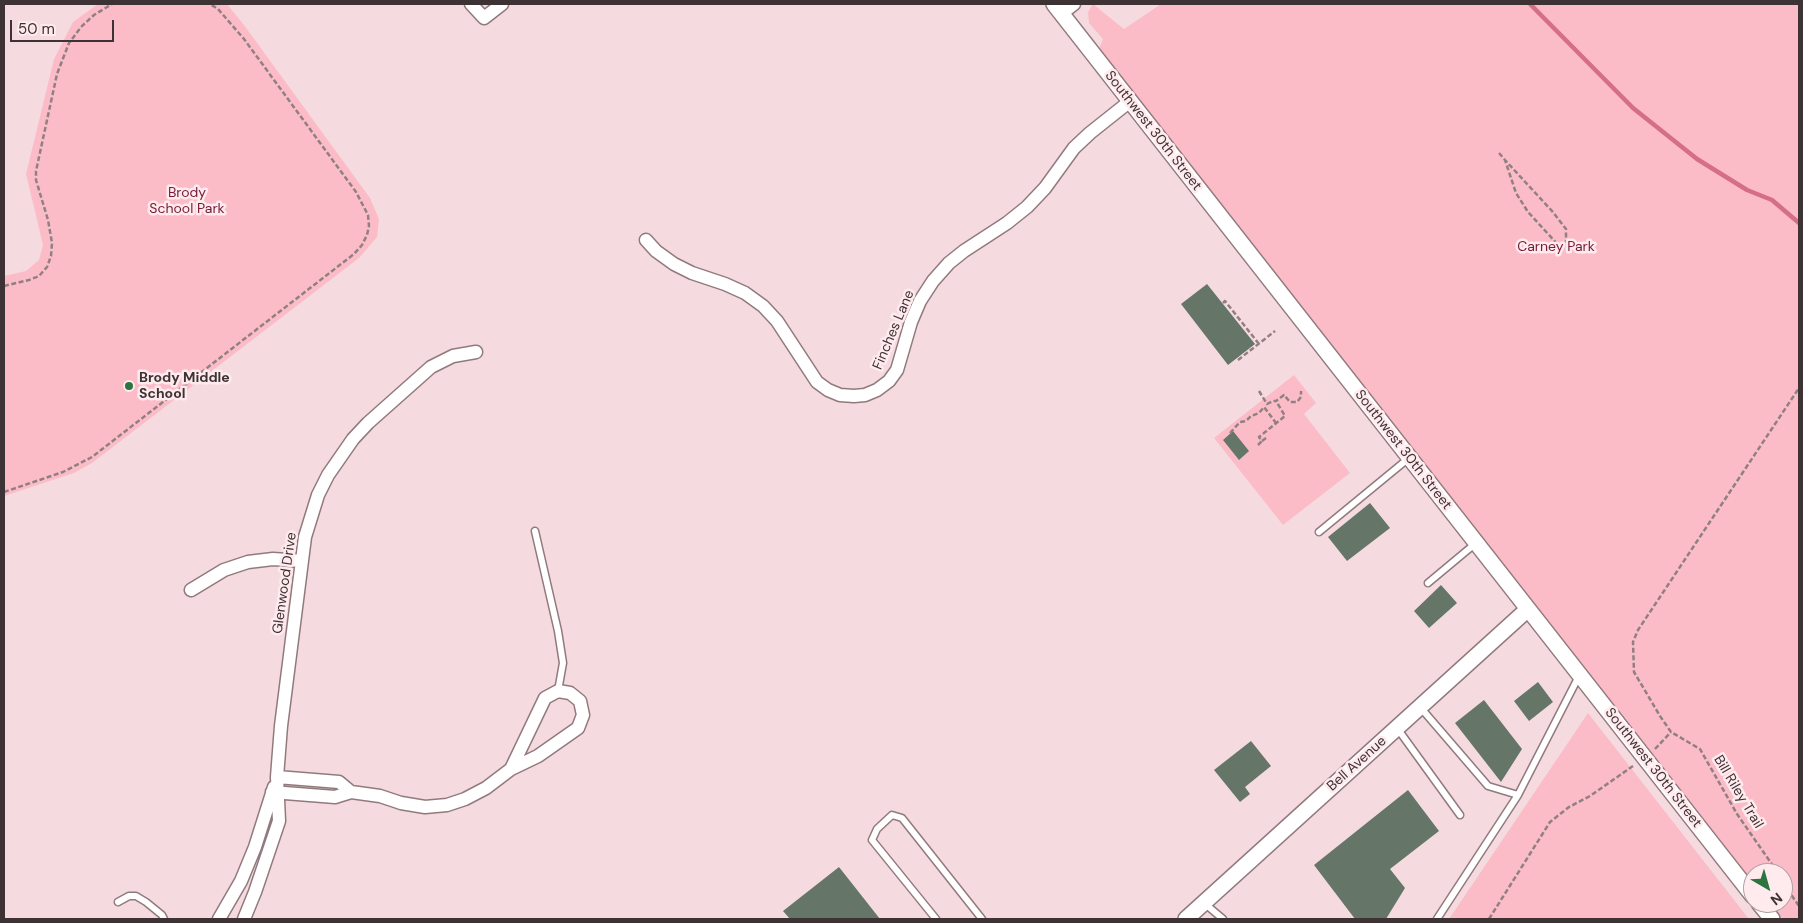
<!DOCTYPE html>
<style>
body{margin:0}
#map{position:relative;width:1803px;height:923px;overflow:hidden;background:#f5dbdf;font-family:"DM Sans",sans-serif}
canvas{display:block}
.frame{position:absolute;inset:0;border:5px solid #3d3335;pointer-events:none}
.north{position:absolute;left:1743px;top:863px;width:50px;height:50px;box-sizing:border-box;background:#ffeaed;border:1px solid #b1a1a3;border-radius:50%;rotate:142deg;font-size:14px;font-weight:700;line-height:20px;text-align:center;color:#3d3335}
.north::after{content:'';display:block;margin:auto;width:18px;height:22px;background:#2c7440;clip-path:polygon(50% 0,100% 100%,50% 72%,0 100%)}
.scale{position:absolute;left:10px;top:20px;width:104px;height:22px;box-sizing:border-box;border:2px solid #3d3335;border-top:0;padding-left:6px;font-size:15px;line-height:18px;white-space:nowrap;color:#3d3335;-webkit-text-stroke:4px #ffeaed;paint-order:stroke}
</style>
<div id="map">
<canvas width="1803" height="923"></canvas>
<div class="frame"></div>
<div class="north">N</div>
<div class="scale">50 m</div>
</div>
<script>
const ctx = document.querySelector('canvas').getContext('2d');
ctx.lineJoin = 'round';
function paint(path, color) { ctx.fillStyle = color; ctx.fill(path, 'evenodd'); }
const shape = rows => new Path2D(rows.map(r => 'M' + r).join(''));
function stroke(path, color, width, dash) { ctx.strokeStyle = color; ctx.lineWidth = width; ctx.lineCap = dash ? 'butt' : 'round'; ctx.setLineDash(dash || []); ctx.stroke(path); }
function drawText(font, color, halo, rows, align = 'center') {
  ctx.font = font + ' "DM Sans",sans-serif'; ctx.lineWidth = 5; ctx.setLineDash([]); ctx.textBaseline = 'middle'; ctx.strokeStyle = halo; ctx.fillStyle = color; for (const [text, x, y, turn = 0] of rows) {
    ctx.save(); ctx.translate(x, y); ctx.rotate((+turn || 0) * Math.PI / 180); ctx.textAlign = isNaN(turn) ? turn : align; if (halo) ctx.strokeText(text, 0, 0); ctx.fillText(text, 0, 0); ctx.restore();
  }
}
paint(shape([
 [98,4,227,4,244,25,370,198,379,219,377,237,359,258,92,463,74,473,4,496,4,276,26,271,39,260,43,245,26,174,54,59,73,22],
 [1093,4,1124,29,1161,4,1799,4,1799,919,1783,919,1770,903,1783,903,1783,873,1753,873,1753,882,1235,237,1107,70,1112,65,1099,49,1103,39,1089,23,1088,12],
 [1294,375,1316,403,1304,414,1350,473,1283,525,1214,438],
 [1588,713,1749,919,1449,919]
]), '#fcbcc7');
stroke(shape([
 [1530,4,1633,108,1697,159,1747,190,1772,200,1799,223]
]), '#d46f86', 4.5);
paint(shape([
 [1207,284,1255,344,1228,365,1181,304],
 [1233,431,1249,451,1239,460,1223,440],
 [1370,503,1390,528,1347,561,1328,537],
 [1441,585,1457,603,1429,628,1414,611],
 [1538,682,1553,702,1529,721,1514,701],
 [1484,700,1522,749,1501,782,1455,723],
 [1251,741,1271,766,1245,787,1250,794,1240,802,1214,770],
 [1408,790,1439,831,1390,869,1405,888,1386,919,1355,919,1314,865],
 [839,867,880,919,790,919,783,911]
]), '#657668');
const service = shape([
 [535,531,558,631,563,663,558,691],
 [1319,532,1409,458],
 [1428,583,1476,543],
 [1420,707,1488,786,1518,795,1579,676],
 [1397,728,1460,815],
 [118,902,129,896,136,896,146,902,162,915,164,919],
 [1204,903,1223,919],
 [936,919,872,840,877,829,892,815,902,818,982,919],
 [1437,919,1518,795]
]);
const minor = shape([
 [471,4,484,18,502,4],
 [1061,14,1074,4],
 [646,240,656,251,674,264,692,273,725,284,745,293,763,306,777,321,817,382,828,390,840,395,854,396,865,395,877,390,889,381,897,370,911,322,920,301,933,281,949,263,964,251,1007,223,1027,207,1045,188,1074,148,1090,133,1129,102],
 [191,590,224,570,248,562,273,559,302,561],
 [277,777,339,782,351,792,380,796,401,803,425,807,447,805,465,799,486,788,511,769,538,756,578,728,583,715,580,701,570,693,558,691,545,698,511,769],
 [272,792,335,797,351,792],
 [219,919,241,881,255,847,274,787],
 [244,919,255,892,279,821,277,777,281,726,305,537,318,495,328,475,353,439,368,423,431,367,453,356,476,352]
]);
const tertiary = shape([
 [1054,4,1753,896],
 [1759,903,1772,919],
 [1186,919,1528,609]
]);
stroke(service, '#917a7e', 9);
stroke(minor, '#917a7e', 15);
stroke(tertiary, '#917a7e', 18);
stroke(shape([
 [1499,153,1505,160,1516,193,1528,212,1561,248,1566,242,1566,229,1552,211,1505,160],
 [4,286,29,280,39,276,47,267,51,256,52,243,48,220,36,180,36,171,57,74,69,43,81,27,94,15,112,4],
 [1223,303,1225,301,1259,344],
 [1238,360,1275,331],
 [1259,391,1267,404,1273,401,1276,401,1284,395,1290,402,1297,402,1301,397,1301,391],
 [1230,433,1240,422,1246,421,1251,416,1259,413,1264,407,1276,423],
 [1266,438,1262,441,1259,437,1285,416,1276,401],
 [1258,445,1262,441],
 [4,492,63,472,92,457,354,254,362,245,367,235,369,226,368,215,356,192,244,39,218,9,210,4],
 [1655,749,1671,732],
 [1778,873,1737,814,1700,749,1671,732,1660,716,1634,672,1633,642,1638,630,1799,388],
 [1783,883,1799,906],
 [1489,919,1550,822,1569,807,1590,796,1633,766]
]), '#918083', 2.5, [5, 2.5]);
stroke(service, '#fff', 6);
stroke(minor, '#fff', 12);
stroke(tertiary, '#fff', 15);
for (const [x, y, r, color] of [
 [129,386,5,"#2c7440"]
]) { const dot = new Path2D(); dot.arc(x, y, r, 0, 2 * Math.PI); ctx.fillStyle = color; ctx.fill(dot); stroke(dot, '#ffeaed', 2); }
drawText('14px', '#3d3335', '#ffeaed', [
 ["Southwest 30th Street",1153,131,52],
 ["Finches Lane",894,330,-67],
 ["Southwest 30th Street",1403,450,52],
 ["Glenwood Drive",285,583,-82],
 ["Bell Avenue",1357,764,-42],
 ["Southwest 30th Street",1653,768,52],
 ["Bill Riley Trail",1738,792,59]
]);
drawText('14px', '#751a37', '#ffeaed', [
 ["Brody",187,193],
 ["School Park",187,209],
 ["Carney Park",1556,247]
]);
drawText('bold 14px', '#3d3335', '#ffeaed', [
 ["Brody Middle",139,378],
 ["School",139,394]
], 'left');
</script>
